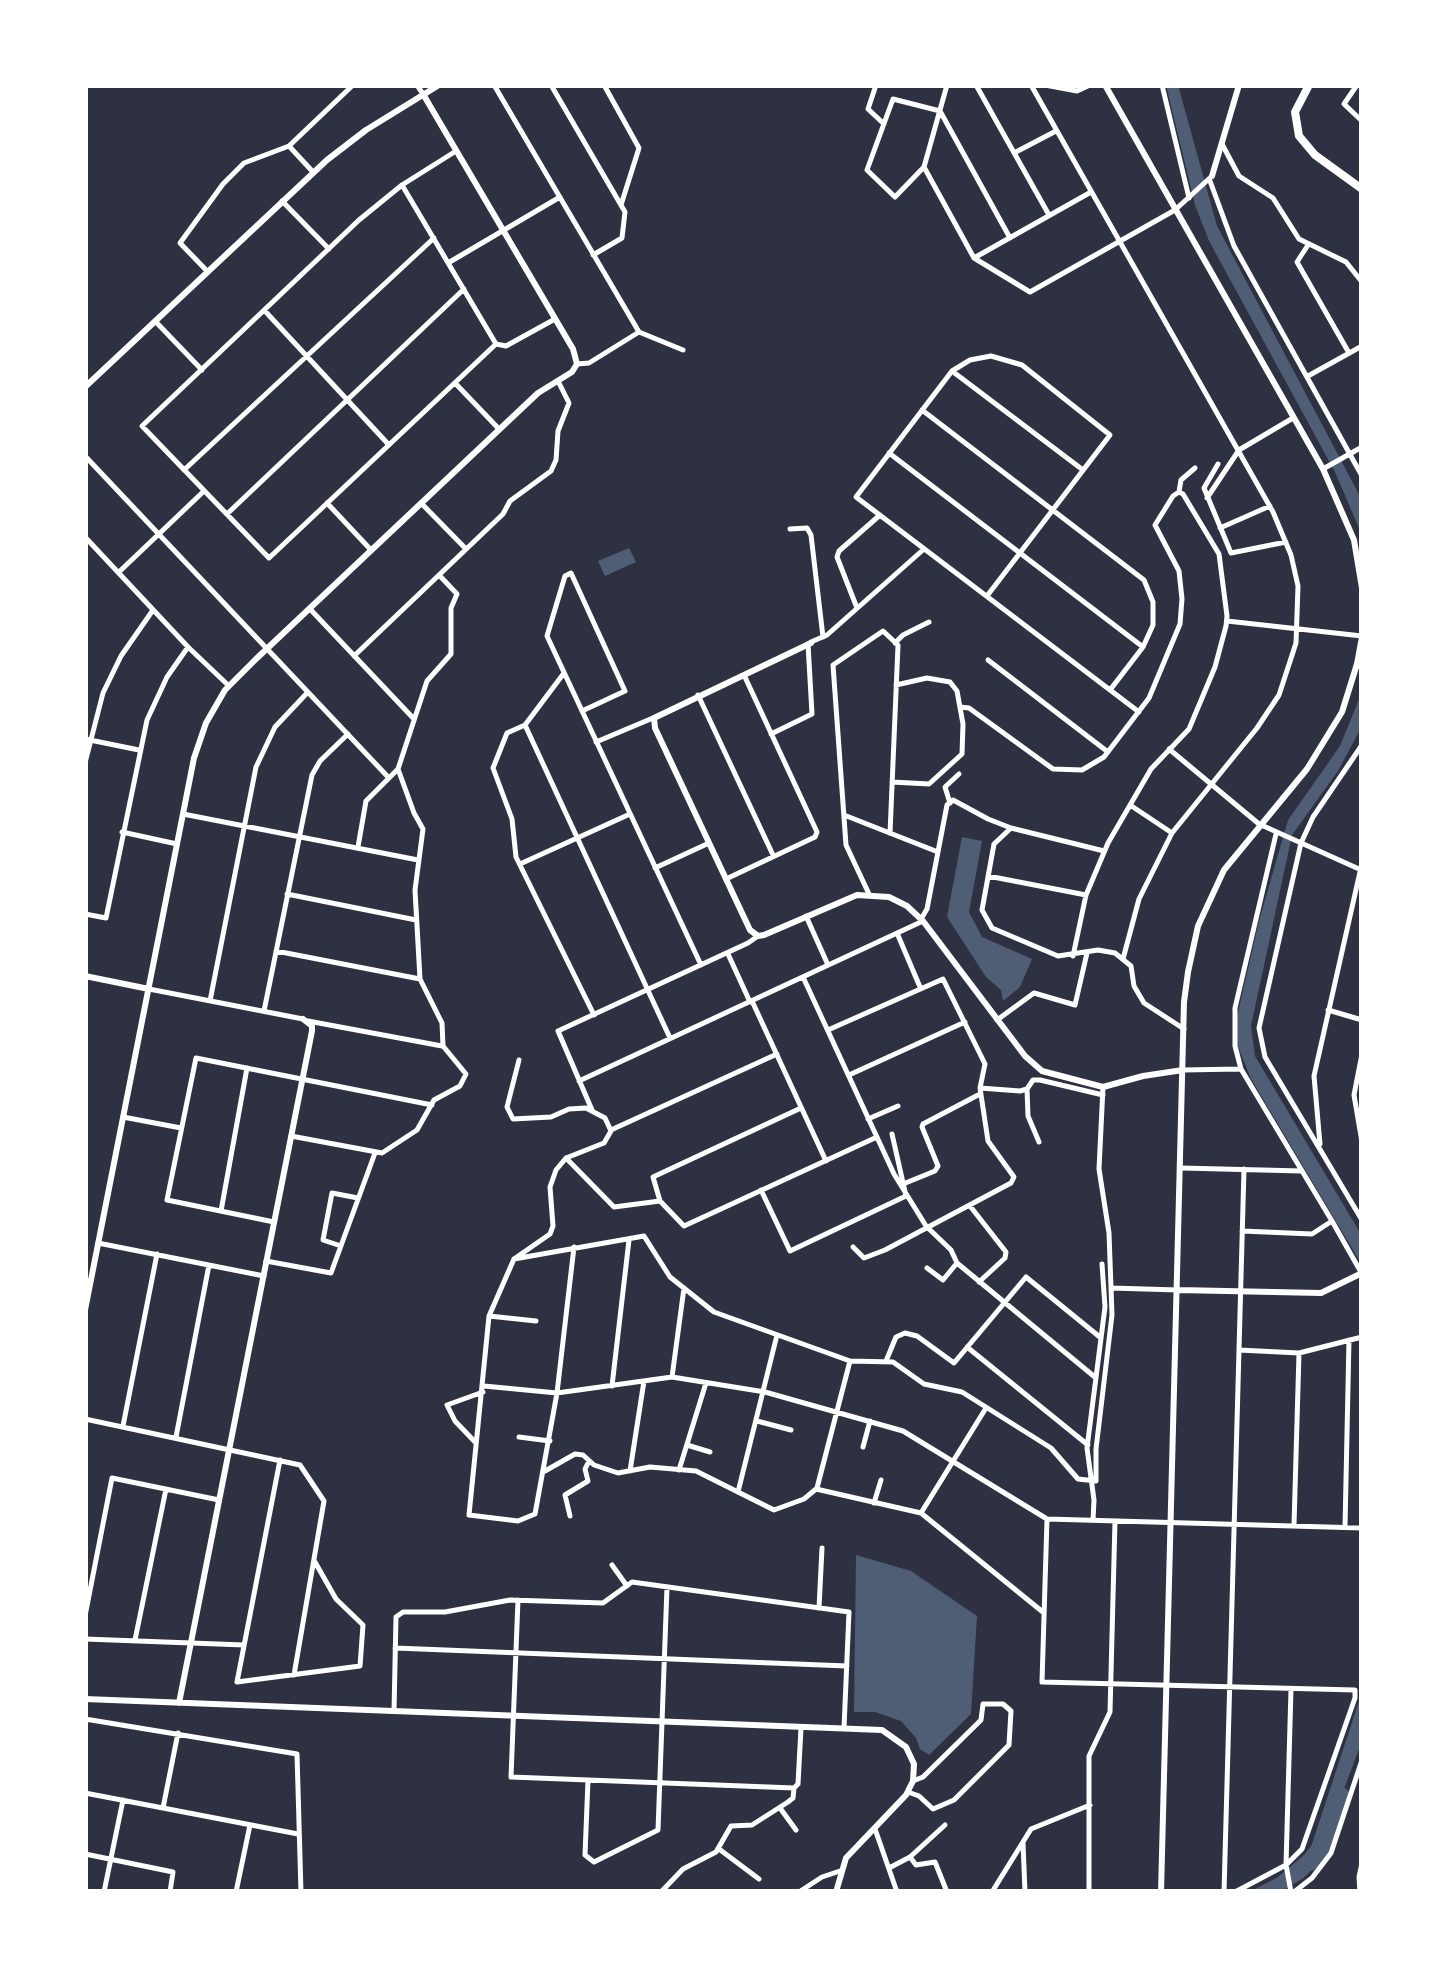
<!DOCTYPE html>
<style>
body{margin:0}
#map{position:relative;width:1447px;height:1977px;overflow:hidden;background:#2d3142;font-family:Jost,sans-serif}
canvas{display:block}
.frame{position:absolute;inset:0;border:88px solid #fff;pointer-events:none}
</style>
<div id="map">
<canvas width="1447" height="1977"></canvas>
<div class="frame"></div>
</div>
<script>
const ctx = document.querySelector('canvas').getContext('2d');
ctx.lineJoin = 'round';
function paint(path, color) { ctx.fillStyle = color; ctx.fill(path, 'evenodd'); }
const shape = rows => new Path2D(rows.map(r => 'M' + r).join(''));
function stroke(path, color, width, dash) { ctx.strokeStyle = color; ctx.lineWidth = width; ctx.lineCap = dash ? 'butt' : 'round'; ctx.setLineDash(dash || []); ctx.stroke(path); }
paint(shape([
 [1166,85,1178,85,1217,226,1362,500,1362,535,1335,472,1209,241,1195,205],
 [629,548,636,562,605,576,598,561],
 [1362,692,1362,726,1338,771,1292,835,1251,1026,1255,1056,1362,1236,1362,1265,1251,1079,1237,1044,1236,1021,1259,921,1288,820,1340,746],
 [962,837,982,841,969,912,982,937,1032,959,1020,987,1003,1001,1001,990,986,977,947,917],
 [856,1555,911,1571,977,1616,971,1714,929,1755,920,1749,916,1738,901,1721,875,1712,854,1712],
 [1362,1692,1362,1741,1315,1867,1302,1879,1280,1892,1249,1892,1278,1877,1310,1850]
]), '#4f5d75');
stroke(shape([
 [1310,1862,1325,1843,1341,1796]
]), '#4f5d75', 18);
stroke(shape([
 [417,85,423,94],
 [494,85,639,332,683,350],
 [551,85,625,212,622,238,593,255],
 [604,85,639,148,621,205],
 [876,85,868,109,884,124],
 [947,85,924,167,974,258,1030,292,1175,210,1212,176],
 [976,85,1049,215],
 [1031,85,1273,512,1291,555,1298,586,1296,643,1279,695,1257,728,1172,833,1139,899,1123,959],
 [1045,85,1077,91,1090,85],
 [1162,85,1189,198],
 [1357,85,1344,104,1362,121],
 [1222,144,1239,176,1273,198,1299,239,1346,262,1362,282],
 [289,146,313,172],
 [1014,153,1056,131],
 [924,167,895,197,867,170,893,99,940,111,1010,238],
 [1210,181,1234,246,1362,476],
 [402,185,496,344,269,558,142,426,359,220,402,185],
 [402,185,456,151],
 [282,201,329,249],
 [1308,245,1297,262,1349,353],
 [974,258,1091,192],
 [448,263,560,197],
 [208,272,180,243,223,184,244,163,289,146,353,85],
 [264,310,389,445],
 [155,321,202,370],
 [496,344,506,346,555,319],
 [577,364,589,363,639,332],
 [952,371,1083,470],
 [1308,376,1362,346],
 [455,383,499,429],
 [922,410,1144,580,1153,602,1153,625,1143,647,1110,690],
 [889,453,1143,647],
 [85,456,389,778],
 [1218,464,1204,488,1231,553,1286,542],
 [1323,469,1362,447],
 [184,470,434,238],
 [1179,492,1181,480,1195,468],
 [1207,498,1239,450,1293,418],
 [327,503,371,550],
 [421,503,466,549],
 [227,514,464,289],
 [1220,528,1270,506],
 [790,529,807,528,811,535,823,637],
 [85,537,188,647,167,677,147,720,106,918,85,914],
 [119,572,204,491],
 [987,596,1110,435,1022,365,991,356,970,360,952,371,856,497,1139,712],
 [857,608,837,557,839,551,880,515],
 [310,609,414,719],
 [1227,621,1362,636],
 [811,642,827,635,924,549],
 [895,643,903,635,929,622],
 [188,647,229,686],
 [354,656,503,514,510,501,551,471,556,460,558,431,569,403,558,381],
 [988,660,1108,752],
 [564,673,525,725,507,733,493,768,512,819,516,857,594,1015],
 [698,695,773,855],
 [960,707,969,708,1053,769,1082,770,1104,757,1149,698,1180,624,1182,599,1179,571,1155,525,1173,496,1179,492,1183,494,1219,554,1227,616,1226,626,1215,667,1189,729,1151,769,1108,843,1086,895,1073,956],
 [582,711,625,691,571,573,565,576,547,636,701,965],
 [525,725,670,1038],
 [771,734,812,714,808,644],
 [85,739,139,750],
 [596,742,653,718],
 [1362,745,1313,817,1301,843,1259,1028,1265,1057,1362,1220],
 [1169,749,1259,824,1359,869],
 [85,763,103,693,121,656,153,610],
 [892,782,929,784,962,754,963,724,957,691,950,682,927,678,896,685],
 [950,803,945,787,959,774],
 [1130,805,1172,833],
 [183,814,418,860],
 [844,815,938,852],
 [122,832,177,844],
 [358,847,366,801,398,769],
 [1104,851,1011,828,994,844,982,910,992,928,1058,956,1098,950,1115,953,1131,966,1134,986,1144,1003,1184,1029],
 [520,864,630,814],
 [655,868,709,843],
 [988,876,1086,895],
 [726,879,815,837,817,832,744,675],
 [287,894,416,920],
 [869,894,846,845,833,665,883,631,898,645,890,833],
 [806,916,828,965],
 [921,919,927,909,947,805,953,800,988,819,1011,828],
 [897,933,920,987],
 [276,951,420,979],
 [728,954,750,1002],
 [803,977,894,1174,926,1226,951,1250,957,1263,1096,1378],
 [149,989,303,1019],
 [210,1001,256,767,275,727,308,692],
 [752,1001,826,1161],
 [1328,1010,1362,1020],
 [264,1011,312,775,320,761,348,734],
 [997,1020,1034,993,1075,1005,1087,953],
 [308,1021,442,1046],
 [828,1030,943,979,985,1064,980,1088,988,1141,1014,1177,1011,1183,885,1250,864,1258,853,1247],
 [1362,1054,1354,1095,1362,1142],
 [519,1060,507,1107,513,1119,551,1117,569,1109,586,1108,605,1118,611,1131,604,1143,566,1158,556,1170,550,1187,553,1226,550,1234,514,1259,489,1316,469,1515,518,1521,535,1514,557,1393,574,1247],
 [1183,1070,1240,1069],
 [849,1075,965,1022],
 [579,1081,923,921],
 [980,1088,1020,1091,1027,1089,1033,1080,1040,1080,1103,1095],
 [1027,1089,1028,1116,1039,1142],
 [801,1108,653,1177,660,1201,684,1226,877,1137],
 [592,1110,558,1031,748,943,758,936],
 [123,1117,181,1128],
 [868,1119,898,1106],
 [611,1130,777,1054],
 [291,1136,382,1153,417,1130,434,1100,460,1086,466,1074,443,1046,442,1023,420,979,415,890,423,829,414,813,398,769,427,681,451,654,451,608,457,594,439,575],
 [1320,1144,1314,1076,1362,863],
 [566,1158,614,1207,660,1201],
 [1181,1168,1302,1171],
 [903,1184,935,1171,938,1166,922,1127,923,1124,980,1094],
 [761,1190,790,1251,906,1196,892,1134],
 [970,1206,1006,1252,1005,1258,979,1282],
 [221,1211,247,1068],
 [1332,1221,1362,1274],
 [274,1222,167,1200,196,1058,432,1105],
 [1242,1231,1312,1234,1332,1221,1241,1069,1235,1046,1235,1008,1276,834],
 [98,1243,264,1276],
 [341,1246,323,1240,332,1193,358,1198],
 [514,1259,644,1236,670,1277,714,1312,850,1361,893,1362,924,1384,962,1392,1051,1448,1078,1479,1096,1481,1096,1449,1112,1315,1109,1233,1099,1169,1103,1087],
 [266,1261,331,1273,375,1153],
 [927,1268,943,1280,957,1263],
 [1111,1288,1178,1290],
 [489,1316,536,1321],
 [967,1347,1088,1445],
 [1239,1350,1299,1353,1362,1337],
 [886,1361,896,1337,905,1333,917,1336,954,1363,1026,1277,1101,1338],
 [672,1377,684,1288],
 [484,1386,557,1393,672,1377,765,1392,903,1431,1047,1519,1362,1528],
 [612,1386,629,1240],
 [85,1419,300,1465,324,1501,294,1675],
 [757,1421,791,1430],
 [123,1426,157,1254],
 [176,1437,209,1265],
 [519,1437,550,1441],
 [476,1443,455,1421,447,1405,483,1392],
 [687,1445,710,1452],
 [863,1447,870,1421],
 [280,1460,237,1682,360,1666,363,1625,336,1599,315,1562],
 [679,1470,706,1383],
 [545,1471,575,1454,583,1455,594,1465,618,1473,650,1467,696,1471,774,1510,804,1499,816,1489,921,1513,1044,1613],
 [630,1471,644,1381],
 [817,1488,850,1361],
 [738,1492,777,1335],
 [874,1503,881,1480],
 [921,1513,986,1408],
 [570,1516,565,1495,588,1481,585,1469,589,1461],
 [1047,1519,1042,1682,1355,1690,1355,1698,1302,1849,1286,1865,1235,1892],
 [1093,1520,1094,1500,1087,1448,1105,1307,1102,1264],
 [1294,1525,1299,1353],
 [1345,1527,1349,1340],
 [612,1565,627,1586],
 [518,1600,511,1777,794,1788,798,1784,801,1728],
 [819,1608,822,1548],
 [85,1616,112,1478,219,1500],
 [85,1639,244,1645],
 [135,1640,166,1489],
 [395,1648,847,1666],
 [1291,1689,1286,1865,1291,1892],
 [394,1711,396,1617,403,1612,445,1612,510,1600,603,1603,632,1582,849,1612,844,1728],
 [85,1719,297,1754,301,1892],
 [588,1780,585,1855,594,1862,658,1830,667,1587],
 [908,1792,919,1796,933,1809,954,1800,1009,1745,1011,1711,1003,1704,983,1704,981,1720,923,1777,913,1781],
 [85,1793,298,1834],
 [163,1808,178,1733],
 [780,1808,796,1830],
 [875,1829,897,1892],
 [1023,1843,1025,1892],
 [719,1849,759,1879],
 [85,1854,173,1872,170,1892],
 [910,1857,916,1865,935,1862,947,1892],
 [889,1868,910,1857,945,1825],
 [104,1892,123,1800],
 [236,1892,250,1825],
 [661,1892,683,1869,716,1852,731,1826,752,1825,788,1802,793,1798,794,1788],
 [799,1892,822,1877,840,1871],
 [992,1892,1031,1829,1090,1805],
 [1089,1892,1089,1756,1110,1712,1115,1521],
 [1224,1892,1244,1169],
 [1294,1892,1312,1878,1331,1853,1362,1760],
 [1360,1892,1359,1877,1362,1863]
]), '#fff', 5);
stroke(shape([
 [1105,85,1323,469,1354,540,1362,588],
 [1212,176,1239,85],
 [85,387,327,160,366,130,439,85],
 [811,643,654,718,655,728,750,930,758,936,764,935,857,895,889,897,907,906,923,921,1025,1056,1042,1071,1103,1087,1143,1076,1183,1070],
 [85,976,149,989],
 [1178,1290,1321,1293,1362,1273],
 [85,1310,194,758,206,723,225,690,256,659,538,393,572,372,577,364,573,349,423,94],
 [85,1699,882,1730,906,1747,914,1764,913,1781,906,1795,846,1858,836,1892],
 [179,1703,312,1031,312,1026,303,1019],
 [1161,1892,1184,1002,1188,972,1198,926,1224,870,1307,769,1342,712,1357,664,1362,637]
]), '#fff', 6);
stroke(shape([
 [1309,85,1295,112,1299,136,1315,155,1362,189]
]), '#fff', 8);
</script>
